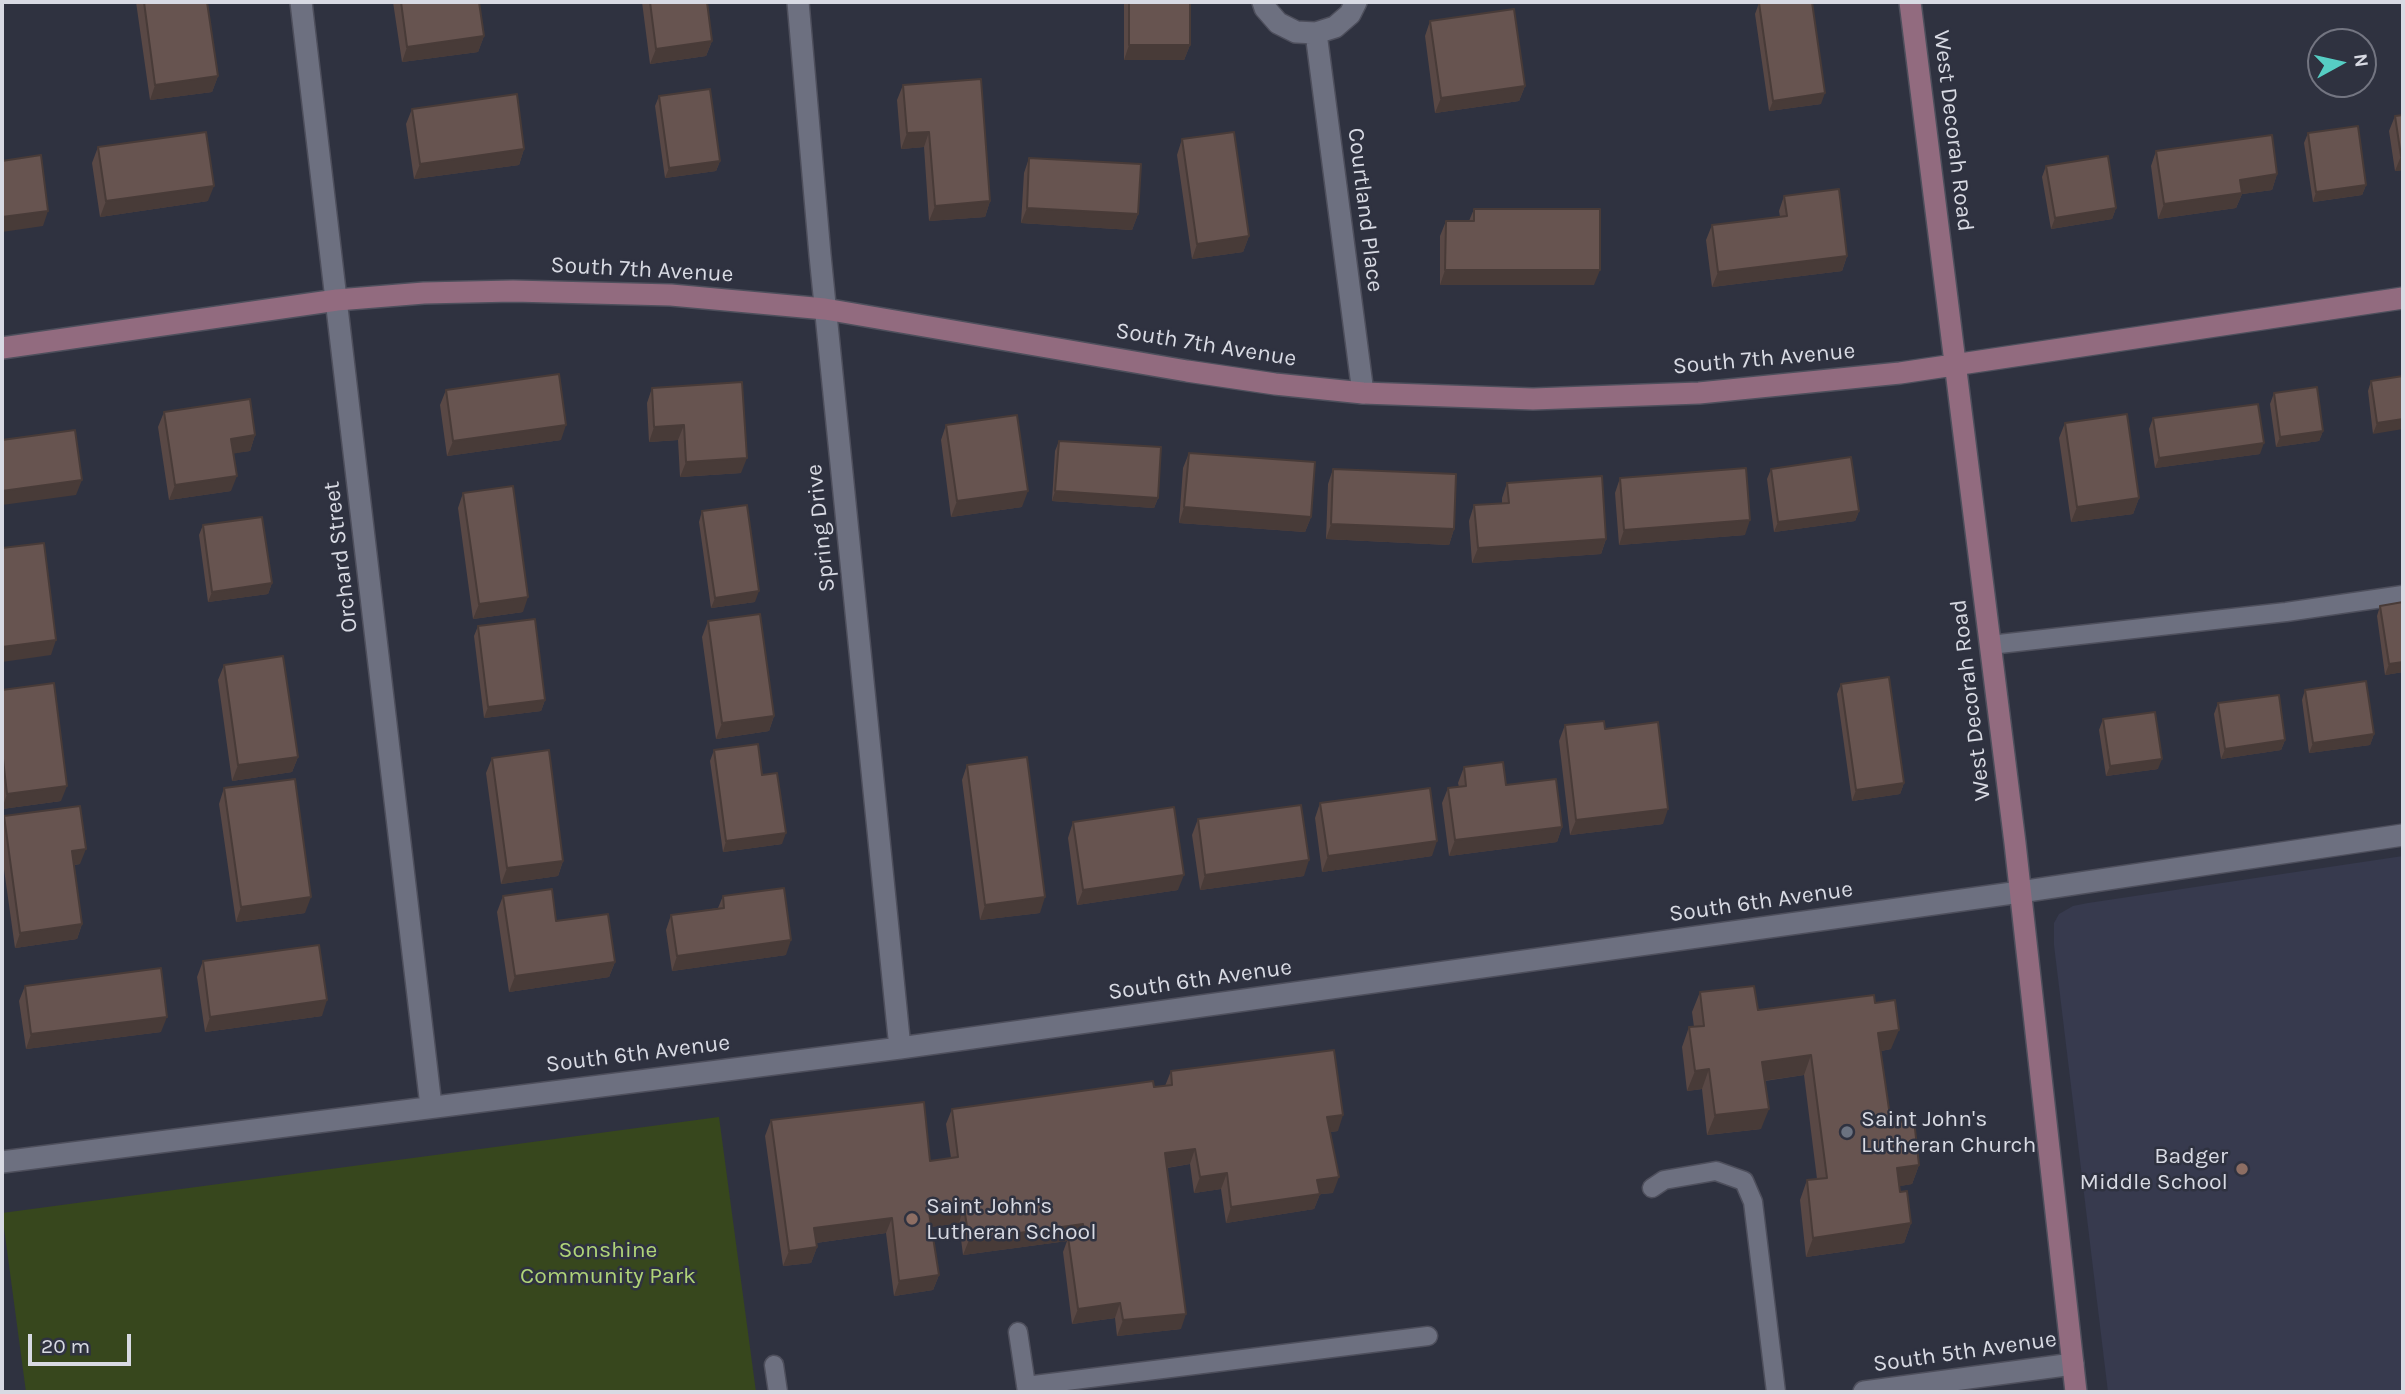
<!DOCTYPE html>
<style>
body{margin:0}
#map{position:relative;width:2405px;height:1394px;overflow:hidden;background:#2f3240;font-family:Karla,sans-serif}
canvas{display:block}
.frame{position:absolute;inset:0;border:4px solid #d8dae3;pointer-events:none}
.north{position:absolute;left:2307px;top:28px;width:70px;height:70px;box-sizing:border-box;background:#2f3240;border:2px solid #737581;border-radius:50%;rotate:82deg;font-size:19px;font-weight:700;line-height:28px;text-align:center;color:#d8dae3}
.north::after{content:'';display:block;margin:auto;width:24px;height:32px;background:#56cec4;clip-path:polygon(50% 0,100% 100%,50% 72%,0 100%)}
.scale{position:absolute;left:28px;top:1334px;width:103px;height:32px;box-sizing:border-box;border:4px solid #d8dae3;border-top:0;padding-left:9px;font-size:21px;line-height:24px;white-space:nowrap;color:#d8dae3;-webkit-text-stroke:5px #2f3240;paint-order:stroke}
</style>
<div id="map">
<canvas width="2405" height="1394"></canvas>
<div class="frame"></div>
<div class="north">N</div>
<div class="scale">20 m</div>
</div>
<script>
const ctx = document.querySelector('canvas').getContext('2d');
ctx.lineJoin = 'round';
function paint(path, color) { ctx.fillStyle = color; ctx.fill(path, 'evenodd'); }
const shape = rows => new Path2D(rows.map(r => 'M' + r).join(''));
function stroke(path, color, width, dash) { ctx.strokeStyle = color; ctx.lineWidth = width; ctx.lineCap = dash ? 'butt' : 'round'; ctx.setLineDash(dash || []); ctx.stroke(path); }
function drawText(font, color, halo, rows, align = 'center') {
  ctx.font = font + ' Karla,sans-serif'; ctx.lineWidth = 5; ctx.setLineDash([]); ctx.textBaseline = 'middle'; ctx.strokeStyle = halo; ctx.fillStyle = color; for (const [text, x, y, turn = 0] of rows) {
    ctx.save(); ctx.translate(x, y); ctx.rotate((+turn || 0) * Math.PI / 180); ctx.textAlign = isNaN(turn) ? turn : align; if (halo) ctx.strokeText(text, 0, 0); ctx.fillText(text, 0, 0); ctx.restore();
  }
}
paint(shape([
 [2403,856,2403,1392,2108,1392,2054,945,2054,923,2059,914,2073,906,2088,903]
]), '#373a4e');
paint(shape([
 [719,1117,756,1392,26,1392,2,1213]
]), '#37471d');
const lane = shape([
 [1990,645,2286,612,2403,595],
 [1652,1188,1664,1180,1716,1171,1744,1181,1753,1202,1776,1392],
 [1018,1332,1027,1392],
 [774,1365,778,1392],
 [1026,1386,1428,1336]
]);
const street = shape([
 [301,2,431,1106],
 [798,2,820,255,900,1048],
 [1263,2,1265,8,1278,23,1296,32,1316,33,1335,27,1350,14,1356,2],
 [1316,33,1363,393],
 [2,1162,900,1048,2020,892,2403,835],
 [1864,1392,2073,1364]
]);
const secondary = shape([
 [1910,2,2015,843,2076,1392],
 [2,348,337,300,424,293,513,291,671,295,825,309,1187,371,1275,384,1363,393,1533,399,1699,393,1900,373,2403,298]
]);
stroke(lane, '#4e4f5c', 21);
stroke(street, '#4e4f5c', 24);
stroke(secondary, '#4e4f5c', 24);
stroke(lane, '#6d7080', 18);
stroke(street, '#6d7080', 21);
stroke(secondary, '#926b7f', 21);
paint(shape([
 [136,2,207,2,218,76,212,92,150,100],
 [393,2,479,2,484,36,478,52,402,62],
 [642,2,707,2,712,41,706,56,650,64],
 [1124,2,1190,2,1190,45,1184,60,1124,60],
 [1759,3,1821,104,1769,111,1755,14],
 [1430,21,1525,86,1519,101,1435,113,1425,36],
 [903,85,990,201,985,217,929,221,924,147,901,149,897,100],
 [659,96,720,161,716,171,665,178,655,106],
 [412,109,524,149,519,165,414,179,406,124],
 [2403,115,2403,170,2395,171,2389,131,2395,116],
 [2308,133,2366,185,2362,195,2313,202,2304,143],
 [1182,139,1249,236,1243,252,1192,259,1177,155],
 [98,147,208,201,100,217,92,163],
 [2156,151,2277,174,2272,190,2242,194,2236,208,2158,219,2151,166],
 [1029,158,1138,214,1132,230,1021,223,1024,173],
 [2046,166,2116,208,2112,219,2051,229,2042,177],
 [1784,196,1847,256,1842,271,1712,287,1706,240,1712,225,1780,217,1779,211],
 [1474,209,1594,285,1440,285,1440,236,1446,221,1469,221],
 [2403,376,2373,434,2368,391,2371,381],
 [652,388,741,473,680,477,678,440,649,442,647,403],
 [446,390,561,440,447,456,440,405],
 [2274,393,2323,431,2319,441,2276,447,2270,404],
 [164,412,255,435,250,451,233,453,231,491,169,500,158,427],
 [2153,418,2260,454,2155,468,2149,429],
 [2065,423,2139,498,2133,514,2071,522,2059,438],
 [946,425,1022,507,951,517,941,440],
 [1059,441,1158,498,1154,508,1052,501,1055,451],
 [1189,453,1311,517,1305,532,1179,523,1183,468],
 [1333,469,1454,529,1449,545,1326,539,1328,484],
 [1771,469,1859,511,1855,521,1774,532,1767,479],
 [1620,478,1745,535,1619,545,1615,493],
 [1507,483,1606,539,1601,554,1472,563,1469,521,1474,505,1502,503,1502,498],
 [463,493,523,612,473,619,458,508],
 [702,511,755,602,711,608,699,522],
 [203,525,272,583,268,594,208,602,199,535],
 [2403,602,2403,672,2385,675,2377,616,2380,606],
 [708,621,774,716,769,731,716,739,702,637],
 [478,626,545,700,541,711,484,718,474,636],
 [224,665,298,757,292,772,232,781,218,680],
 [1841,684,1904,783,1900,794,1852,801,1837,694],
 [2,690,61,801,2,809],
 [2305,690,2374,734,2370,745,2309,753,2302,700],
 [2218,703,2285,740,2281,750,2221,759,2214,714],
 [2103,719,2158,769,2106,776,2099,730],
 [1565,725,1605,729,1663,824,1570,835,1559,741],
 [714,750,782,844,723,852,710,761],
 [492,758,563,861,558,876,501,884,486,773],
 [967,765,1040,913,980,920,962,780],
 [1464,767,1506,785,1562,827,1557,842,1449,856,1442,803,1448,788,1459,787,1458,783],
 [224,788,305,913,236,922,219,804],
 [1320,803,1432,856,1322,872,1315,818],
 [4,816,80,864,74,865,82,924,77,939,15,948,2,855,2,823],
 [1198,819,1304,876,1200,890,1192,835],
 [1073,822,1178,890,1077,905,1068,838],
 [503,896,556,921,615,962,609,977,509,992,497,912],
 [723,896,786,955,672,971,666,930,671,915,718,908],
 [203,961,322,1016,205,1032,197,977],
 [25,986,161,1032,26,1049,19,1001],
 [1700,992,1758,1010,1875,1003,1891,1049,1881,1051,1891,1123,1919,1165,1912,1184,1899,1186,1900,1192,1911,1223,1904,1243,1806,1257,1800,1200,1807,1180,1817,1179,1804,1075,1765,1081,1761,1129,1707,1135,1702,1089,1687,1091,1682,1047,1689,1027,1694,1027,1692,1012],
 [1171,1071,1338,1131,1330,1132,1333,1193,1320,1194,1314,1209,1226,1223,1221,1189,1194,1193,1190,1164,1167,1168,1181,1329,1117,1336,1115,1318,1072,1324,1063,1252,1067,1241,963,1255,959,1223,931,1227,939,1275,933,1290,894,1296,886,1233,816,1243,817,1247,811,1263,783,1266,765,1136,771,1120,930,1161,951,1158,946,1124,952,1109,1165,1086]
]), '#594845');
paint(shape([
 [484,36,478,52,402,62,407,47],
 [712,41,706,56,650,64,656,49],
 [1129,45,1190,45,1184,60,1124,60],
 [218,76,212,92,150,100,155,85],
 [1525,86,1519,101,1435,113,1441,98],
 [1825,93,1821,104,1769,111,1773,101],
 [929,132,924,147,901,149,907,133],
 [524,149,519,165,414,179,420,164],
 [2403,155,2403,170,2395,171,2401,156],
 [720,161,716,171,665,178,669,168],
 [2277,174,2272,190,2242,194,2236,208,2158,219,2164,204,2240,180],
 [2366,185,2362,195,2313,202,2316,192],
 [214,186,208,201,100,217,106,201],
 [990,201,985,217,929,221,935,206],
 [1027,208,1138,214,1132,230,1021,223],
 [2116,208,2112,219,2051,229,2055,218],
 [48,211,43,226,2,232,2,217],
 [1249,236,1243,252,1192,259,1197,244],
 [1847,256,1842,271,1712,287,1718,272],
 [1445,270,1600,270,1594,285,1440,285],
 [2403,419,2403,429,2373,434,2377,423],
 [566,425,561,440,447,456,453,441],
 [684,425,678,440,649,442,654,427],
 [2323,431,2319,441,2276,447,2280,437],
 [255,435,250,451,225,455,231,439],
 [2264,443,2260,454,2155,468,2159,458],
 [747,458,741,473,680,477,686,462],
 [237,476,231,491,169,500,175,485],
 [82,480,76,495,2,505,2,491],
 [1028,491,1022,507,951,517,957,501],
 [1055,491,1158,498,1154,508,1052,501],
 [2139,498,2133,514,2071,522,2077,507],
 [1184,507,1311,517,1305,532,1179,523],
 [1859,511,1855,521,1774,532,1778,522],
 [1750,520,1745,535,1619,545,1624,530],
 [1331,524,1454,529,1449,545,1326,539],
 [1606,539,1601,554,1472,563,1478,548],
 [272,583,268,594,208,602,212,592],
 [759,591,755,602,711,608,715,598],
 [528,597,523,612,473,619,479,604],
 [56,640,51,655,2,662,2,647],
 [2403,662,2403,672,2385,675,2389,664],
 [545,700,541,711,484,718,488,707],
 [774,716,769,731,716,739,722,723],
 [2374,734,2370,745,2309,753,2313,743],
 [2285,740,2281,750,2221,759,2225,749],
 [298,757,292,772,232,781,238,765],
 [2162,759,2158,769,2106,776,2110,766],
 [1904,783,1900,794,1852,801,1856,790],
 [67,786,61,801,2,809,7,794],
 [1668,809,1663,824,1570,835,1576,820],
 [1562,827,1557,842,1449,856,1455,840],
 [786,833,782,844,723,852,726,841],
 [1437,841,1432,856,1322,872,1328,856],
 [86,849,80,864,66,866,72,851],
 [1309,860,1304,876,1200,890,1205,875],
 [563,861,558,876,501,884,507,868],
 [1184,875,1178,890,1077,905,1083,890],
 [311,897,305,913,236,922,241,907],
 [1045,897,1040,913,980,920,985,905],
 [82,924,77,939,15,948,20,933],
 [791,940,786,955,672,971,677,956],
 [615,962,609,977,509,992,515,976],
 [327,1000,322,1016,205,1032,210,1017],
 [167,1017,161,1032,26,1049,31,1034],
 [1899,1030,1891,1049,1871,1053,1878,1033],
 [1811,1055,1804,1075,1755,1082,1762,1062],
 [1709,1069,1702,1089,1687,1091,1695,1071],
 [1769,1109,1761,1129,1707,1135,1715,1115],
 [1343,1115,1338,1131,1322,1133,1327,1117],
 [1195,1149,1190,1164,1159,1169,1165,1153],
 [1919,1165,1912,1184,1890,1188,1897,1168],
 [1227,1173,1221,1189,1194,1193,1200,1177],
 [1339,1177,1333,1193,1320,1194,1314,1209,1226,1223,1231,1207,1317,1180],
 [964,1207,959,1223,923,1228,929,1212],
 [892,1218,886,1233,809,1244,814,1228],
 [1911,1223,1904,1243,1806,1257,1813,1238],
 [1083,1224,1077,1239,1068,1237,1067,1241,963,1255,969,1240],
 [817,1247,811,1263,783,1266,789,1251],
 [939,1275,933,1290,894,1296,899,1281],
 [1120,1303,1115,1318,1072,1324,1078,1309],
 [1186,1314,1181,1329,1117,1336,1123,1320]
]), '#483b38');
const building = shape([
 [144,2,207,2,218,76,155,85,144,2],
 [401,2,479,2,484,36,407,47,401,2],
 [650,2,707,2,712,41,656,49,650,2],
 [1129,2,1190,2,1190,45,1129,45,1129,2],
 [1769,2,1812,2,1825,93,1773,101,1759,3,1769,2],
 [1514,9,1525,86,1441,98,1430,21,1514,9],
 [981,79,990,201,935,206,929,132,907,133,903,85,981,79],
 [710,89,720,161,669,168,659,96,710,89],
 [517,94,524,149,420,164,412,109,517,94],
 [2403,115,2403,155,2401,156,2395,116,2403,115],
 [2358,126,2366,185,2316,192,2308,133,2358,126],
 [206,132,214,186,106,201,98,147,206,132],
 [1234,132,1249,236,1197,244,1182,139,1234,132],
 [2272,135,2277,174,2240,180,2242,193,2164,204,2156,151,2272,135],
 [41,155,48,211,2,217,2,161,41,155],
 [2108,156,2116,208,2055,218,2046,166,2108,156],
 [1029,158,1141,164,1138,214,1027,208,1029,158],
 [1839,189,1847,256,1718,272,1712,225,1787,216,1784,196,1839,189],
 [1474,209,1600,209,1600,270,1445,270,1446,221,1474,221,1474,209],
 [559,374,566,425,453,441,446,390,559,374],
 [2403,376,2403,419,2377,423,2371,381,2403,376],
 [742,382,747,458,686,462,684,425,654,427,652,388,742,382],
 [2317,387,2323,431,2280,437,2274,393,2317,387],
 [250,399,255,435,231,439,237,476,175,485,164,412,250,399],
 [2258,404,2264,443,2159,458,2153,418,2258,404],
 [2127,414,2139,498,2077,507,2065,423,2127,414],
 [1017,415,1028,491,957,501,946,425,1017,415],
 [75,430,82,480,2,491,2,440,75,430],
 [1059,441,1161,447,1158,498,1055,491,1059,441],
 [1189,453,1315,462,1311,517,1184,507,1189,453],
 [1851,457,1859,511,1778,522,1771,469,1851,457],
 [1746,468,1750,520,1624,530,1620,478,1746,468],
 [1333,469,1456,474,1454,529,1331,524,1333,469],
 [1602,476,1606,539,1478,548,1474,505,1509,503,1507,483,1602,476],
 [513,486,528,597,479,604,463,493,513,486],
 [747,505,759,591,715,598,702,511,747,505],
 [262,517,272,583,212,592,203,525,262,517],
 [44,543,56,640,2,647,2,548,44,543],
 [2403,602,2403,662,2389,664,2380,606,2403,602],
 [760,614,774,716,722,723,708,621,760,614],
 [535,619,545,700,488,707,478,626,535,619],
 [283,656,298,757,238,765,224,665,283,656],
 [1889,677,1904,783,1856,790,1841,684,1889,677],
 [2366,681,2374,734,2313,743,2305,690,2366,681],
 [54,683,67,786,7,794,2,750,2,690,54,683],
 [2279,695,2285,740,2225,749,2218,703,2279,695],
 [2155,712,2162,759,2110,766,2103,719,2155,712],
 [1604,721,1605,729,1658,722,1668,809,1576,820,1565,725,1604,721],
 [758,744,762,775,777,773,786,833,726,841,714,750,758,744],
 [549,750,563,861,507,868,492,758,549,750],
 [1027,757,1045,897,985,905,967,765,1027,757],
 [1503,762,1506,785,1556,779,1562,827,1455,840,1448,788,1466,786,1464,767,1503,762],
 [295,779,311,897,241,907,224,788,295,779],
 [1430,788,1437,841,1328,856,1320,803,1430,788],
 [1301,805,1309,860,1205,875,1198,819,1301,805],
 [80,806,86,849,72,851,82,924,20,933,4,816,80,806],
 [1174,807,1184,875,1083,890,1073,822,1174,807],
 [784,888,791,940,677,956,671,915,724,908,723,896,784,888],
 [552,889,556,921,608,914,615,962,515,976,503,896,552,889],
 [319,945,327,1000,210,1017,203,961,319,945],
 [161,968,167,1017,31,1034,25,986,161,968],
 [1754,986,1758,1010,1874,995,1875,1003,1895,1000,1899,1030,1878,1033,1891,1123,1914,1120,1919,1165,1897,1168,1900,1192,1907,1191,1911,1223,1813,1238,1807,1180,1827,1178,1811,1055,1762,1062,1769,1109,1715,1115,1709,1069,1695,1071,1689,1027,1704,1026,1700,992,1754,986],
 [1334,1050,1343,1115,1327,1117,1339,1177,1317,1180,1320,1194,1231,1207,1227,1173,1200,1177,1195,1149,1165,1153,1186,1314,1123,1320,1120,1303,1078,1309,1068,1237,1084,1234,1083,1224,969,1240,964,1207,929,1212,939,1275,899,1281,892,1218,814,1228,817,1247,789,1251,771,1120,924,1102,930,1161,958,1157,952,1109,1153,1081,1154,1087,1172,1085,1171,1071,1334,1050]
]);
paint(building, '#675450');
stroke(building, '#483b38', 2);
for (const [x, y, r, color] of [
 [1847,1132,7,"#6b7280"],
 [2242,1169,7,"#8d6e63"],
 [912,1219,7,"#8d6e63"]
]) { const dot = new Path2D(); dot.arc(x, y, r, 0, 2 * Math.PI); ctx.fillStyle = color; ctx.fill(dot); stroke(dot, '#2f3240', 2.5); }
drawText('23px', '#d8dae3', '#2f3240', [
 ["West Decorah Road",1953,131,83],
 ["Courtland Place",1365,210,83],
 ["South 7th Avenue",642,270,3],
 ["South 7th Avenue",1206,345,9],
 ["South 7th Avenue",1764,359,-5],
 ["Spring Drive",821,528,-96],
 ["Orchard Street",341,557,-97],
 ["West Decorah Road",1971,700,-97],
 ["South 6th Avenue",1761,902,-8],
 ["South 6th Avenue",1200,980,-8],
 ["South 6th Avenue",638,1054,-7],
 ["South 5th Avenue",1965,1352,-8]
]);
drawText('23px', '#d8dae3', '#2f3240', [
 ["Saint John's",1861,1119],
 ["Lutheran Church",1861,1145],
 ["Badger",2228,1156,"right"],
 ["Middle School",2228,1182,"right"],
 ["Saint John's",926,1206],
 ["Lutheran School",926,1232]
], 'left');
drawText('23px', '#b0d478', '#2f3240', [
 ["Sonshine",608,1250],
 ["Community Park",608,1276]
]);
</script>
